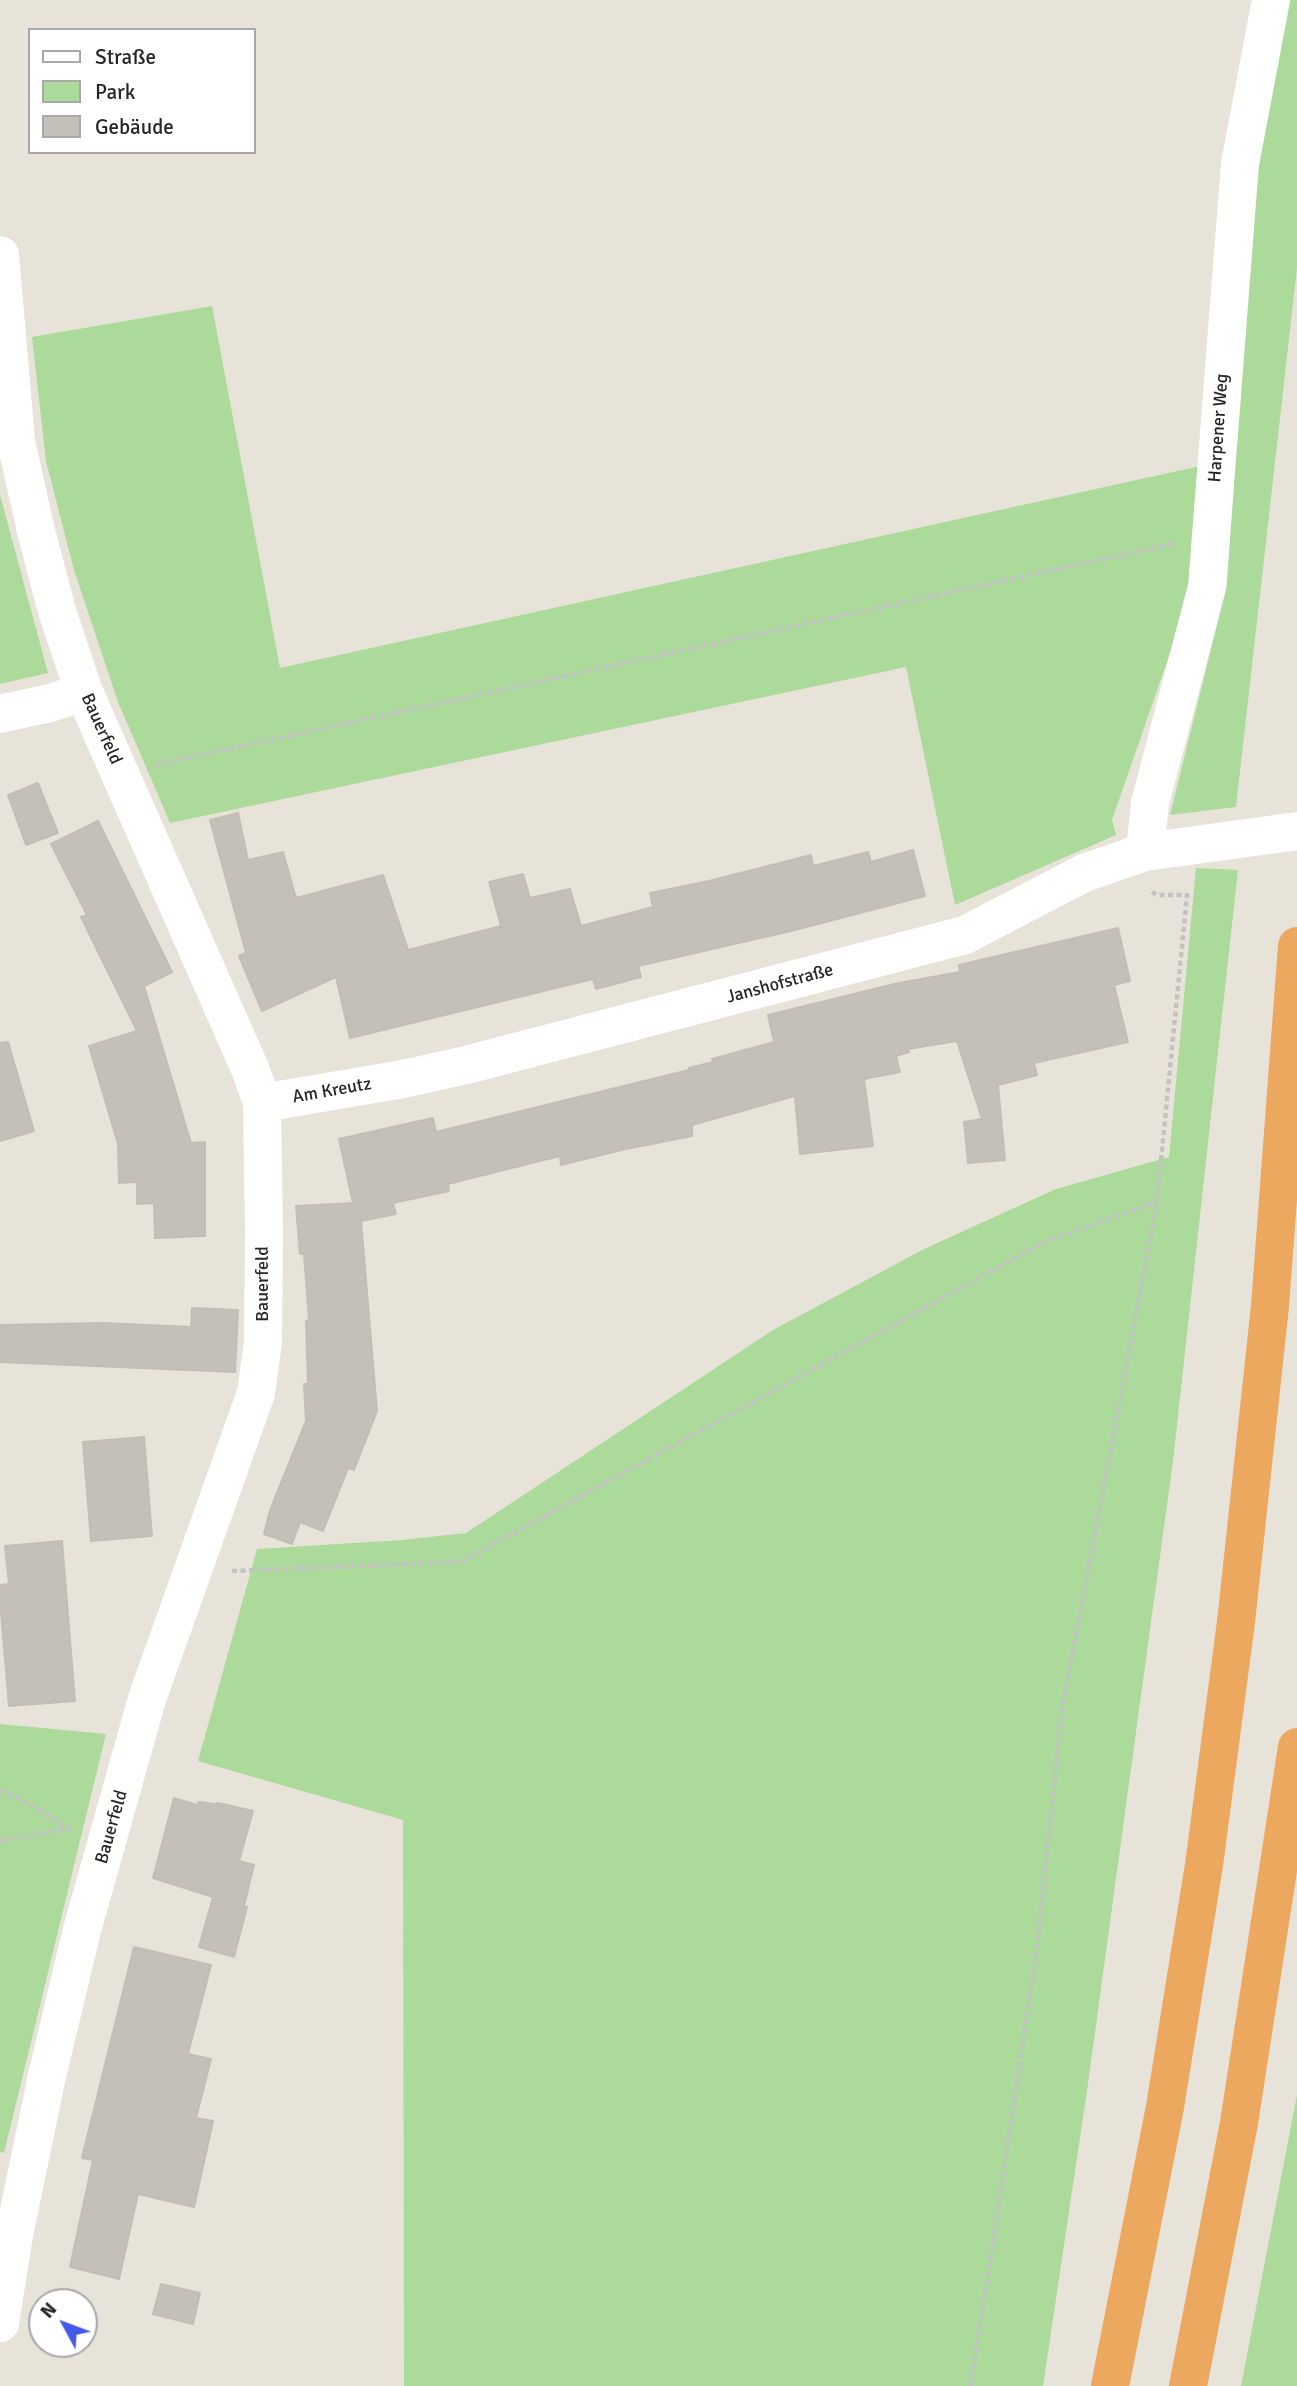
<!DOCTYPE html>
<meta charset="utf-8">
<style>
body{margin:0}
#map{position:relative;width:1297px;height:2386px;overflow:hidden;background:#e8e3d9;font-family:Signika,sans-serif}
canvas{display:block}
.legend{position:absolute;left:28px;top:28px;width:228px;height:126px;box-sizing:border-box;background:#fff;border:2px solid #a8a8a8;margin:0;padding:9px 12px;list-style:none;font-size:21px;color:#262626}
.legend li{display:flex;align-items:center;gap:14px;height:35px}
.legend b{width:35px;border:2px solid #a8a8a8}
.north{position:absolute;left:28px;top:2288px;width:70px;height:70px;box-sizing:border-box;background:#fff;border:2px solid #a8a8a8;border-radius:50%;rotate:311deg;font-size:19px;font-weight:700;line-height:28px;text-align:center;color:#262626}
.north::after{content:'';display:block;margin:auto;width:24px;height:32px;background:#4758e7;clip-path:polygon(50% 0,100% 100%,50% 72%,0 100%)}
</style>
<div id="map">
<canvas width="1297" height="2386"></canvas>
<ul class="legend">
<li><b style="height:9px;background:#fff"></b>Straße</li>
<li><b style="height:19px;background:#abda9a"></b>Park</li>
<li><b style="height:19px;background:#c3bfb9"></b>Gebäude</li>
</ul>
<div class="north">N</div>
</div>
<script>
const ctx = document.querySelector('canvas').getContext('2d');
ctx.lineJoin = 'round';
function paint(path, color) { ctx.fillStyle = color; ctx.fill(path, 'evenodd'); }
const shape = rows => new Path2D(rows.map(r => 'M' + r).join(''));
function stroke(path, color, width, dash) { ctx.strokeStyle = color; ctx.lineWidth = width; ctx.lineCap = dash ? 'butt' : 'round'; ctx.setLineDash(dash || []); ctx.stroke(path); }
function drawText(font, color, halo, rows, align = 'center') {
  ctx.font = font + ' Signika,sans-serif'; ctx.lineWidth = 5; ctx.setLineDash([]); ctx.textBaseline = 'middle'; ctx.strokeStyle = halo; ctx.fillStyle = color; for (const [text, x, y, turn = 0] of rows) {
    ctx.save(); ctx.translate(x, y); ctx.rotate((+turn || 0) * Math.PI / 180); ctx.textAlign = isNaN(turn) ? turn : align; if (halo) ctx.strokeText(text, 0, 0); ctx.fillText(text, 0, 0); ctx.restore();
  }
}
paint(shape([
 [1287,0,1297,0,1297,268,1236,807,1170,815,1227,585,1255,164],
 [212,306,280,668,1205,465,1185,610,1112,820,1116,835,955,905,906,667,170,823,118,702,74,570,46,461,32,337],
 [0,495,48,673,0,684],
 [1196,868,1238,870,1173,1461,1087,2091,1043,2386,404,2386,403,1820,198,1761,257,1549,402,1540,466,1533,773,1330,924,1249,1056,1189,1169,1157],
 [0,1724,106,1734,4,2153,0,2152],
 [1297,2094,1297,2386,1241,2386,1296,2100]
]), '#abda9a');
const building = shape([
 [38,783,58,833,26,845,8,795,38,783],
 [238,813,248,860,283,852,296,898,383,875,408,950,501,926,489,882,523,874,530,898,570,889,581,926,653,907,650,893,709,881,811,855,813,866,868,852,871,862,913,850,925,896,791,931,638,966,641,977,596,989,593,979,350,1038,336,977,262,1011,239,956,246,953,210,820,238,813],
 [98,821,172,972,144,986,191,1143,205,1142,205,1236,155,1238,154,1203,137,1204,137,1182,119,1183,118,1144,89,1046,137,1031,81,917,87,915,51,844,98,821],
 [1118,928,1130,981,1114,985,1128,1042,1034,1063,1037,1075,998,1085,1005,1160,968,1163,964,1122,982,1119,957,1041,908,1049,909,1052,896,1056,900,1072,864,1079,873,1146,800,1154,795,1096,692,1125,692,1136,626,1149,561,1165,560,1156,448,1184,449,1191,393,1203,396,1214,361,1221,377,1411,354,1470,348,1468,323,1531,300,1522,292,1544,264,1534,270,1510,306,1421,304,1384,308,1384,306,1321,309,1320,304,1254,300,1254,296,1206,353,1203,339,1139,433,1118,436,1132,689,1070,689,1068,713,1062,712,1059,774,1042,768,1015,899,983,960,972,959,965,1118,928],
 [8,1042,34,1131,0,1141,0,1043,8,1042],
 [192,1308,238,1310,235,1372,0,1362,0,1325,103,1323,191,1327,192,1308],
 [144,1437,152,1536,91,1541,83,1442,144,1437],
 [62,1541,75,1701,9,1706,0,1600,0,1585,9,1584,5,1546,62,1541],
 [174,1798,197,1805,199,1802,215,1804,218,1803,253,1811,239,1861,254,1865,244,1906,247,1907,234,1957,199,1947,213,1897,153,1878,174,1798],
 [134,1947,211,1965,188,2054,211,2059,196,2118,213,2121,194,2207,138,2194,119,2279,70,2267,93,2160,82,2158,134,1947],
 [161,2284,200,2293,193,2324,153,2314,161,2284]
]);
paint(building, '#c3bfb9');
stroke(building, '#c3beb3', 2);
stroke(shape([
 [155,765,1173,544],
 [232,1571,461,1562,1043,1243,1156,1202],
 [0,1790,29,1804,66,1827],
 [0,1841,73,1828],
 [971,2386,1036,1957,1062,1710,1157,1202,1187,895,1157,895,1149,890]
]), '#c2c2c2', 4.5, [5, 3.5]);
stroke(shape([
 [0,255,16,441,36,531,57,611,84,692,251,1071,262,1103,264,1233,263,1342,256,1393,147,1699,82,1930,47,2076,14,2235,0,2323],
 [0,714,50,703,84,692],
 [1145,852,1150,803,1207,587,1240,164,1271,0],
 [262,1103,403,1079,466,1065,965,935,1084,873,1145,852,1297,831]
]), '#fff', 38);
stroke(shape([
 [1110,2386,1165,2107,1204,1865,1236,1622,1270,1306,1297,946],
 [1188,2386,1239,2123,1297,1747]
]), '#eda85f', 38);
drawText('18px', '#262626', '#fff', [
 ["Harpener Weg",1219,428,-86],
 ["Bauerfeld",101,729,66],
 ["Janshofstraße",780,984,-15],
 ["Am Kreutz",332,1091,-10],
 ["Bauerfeld",263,1284,-90],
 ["Bauerfeld",112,1827,-74]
]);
</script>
